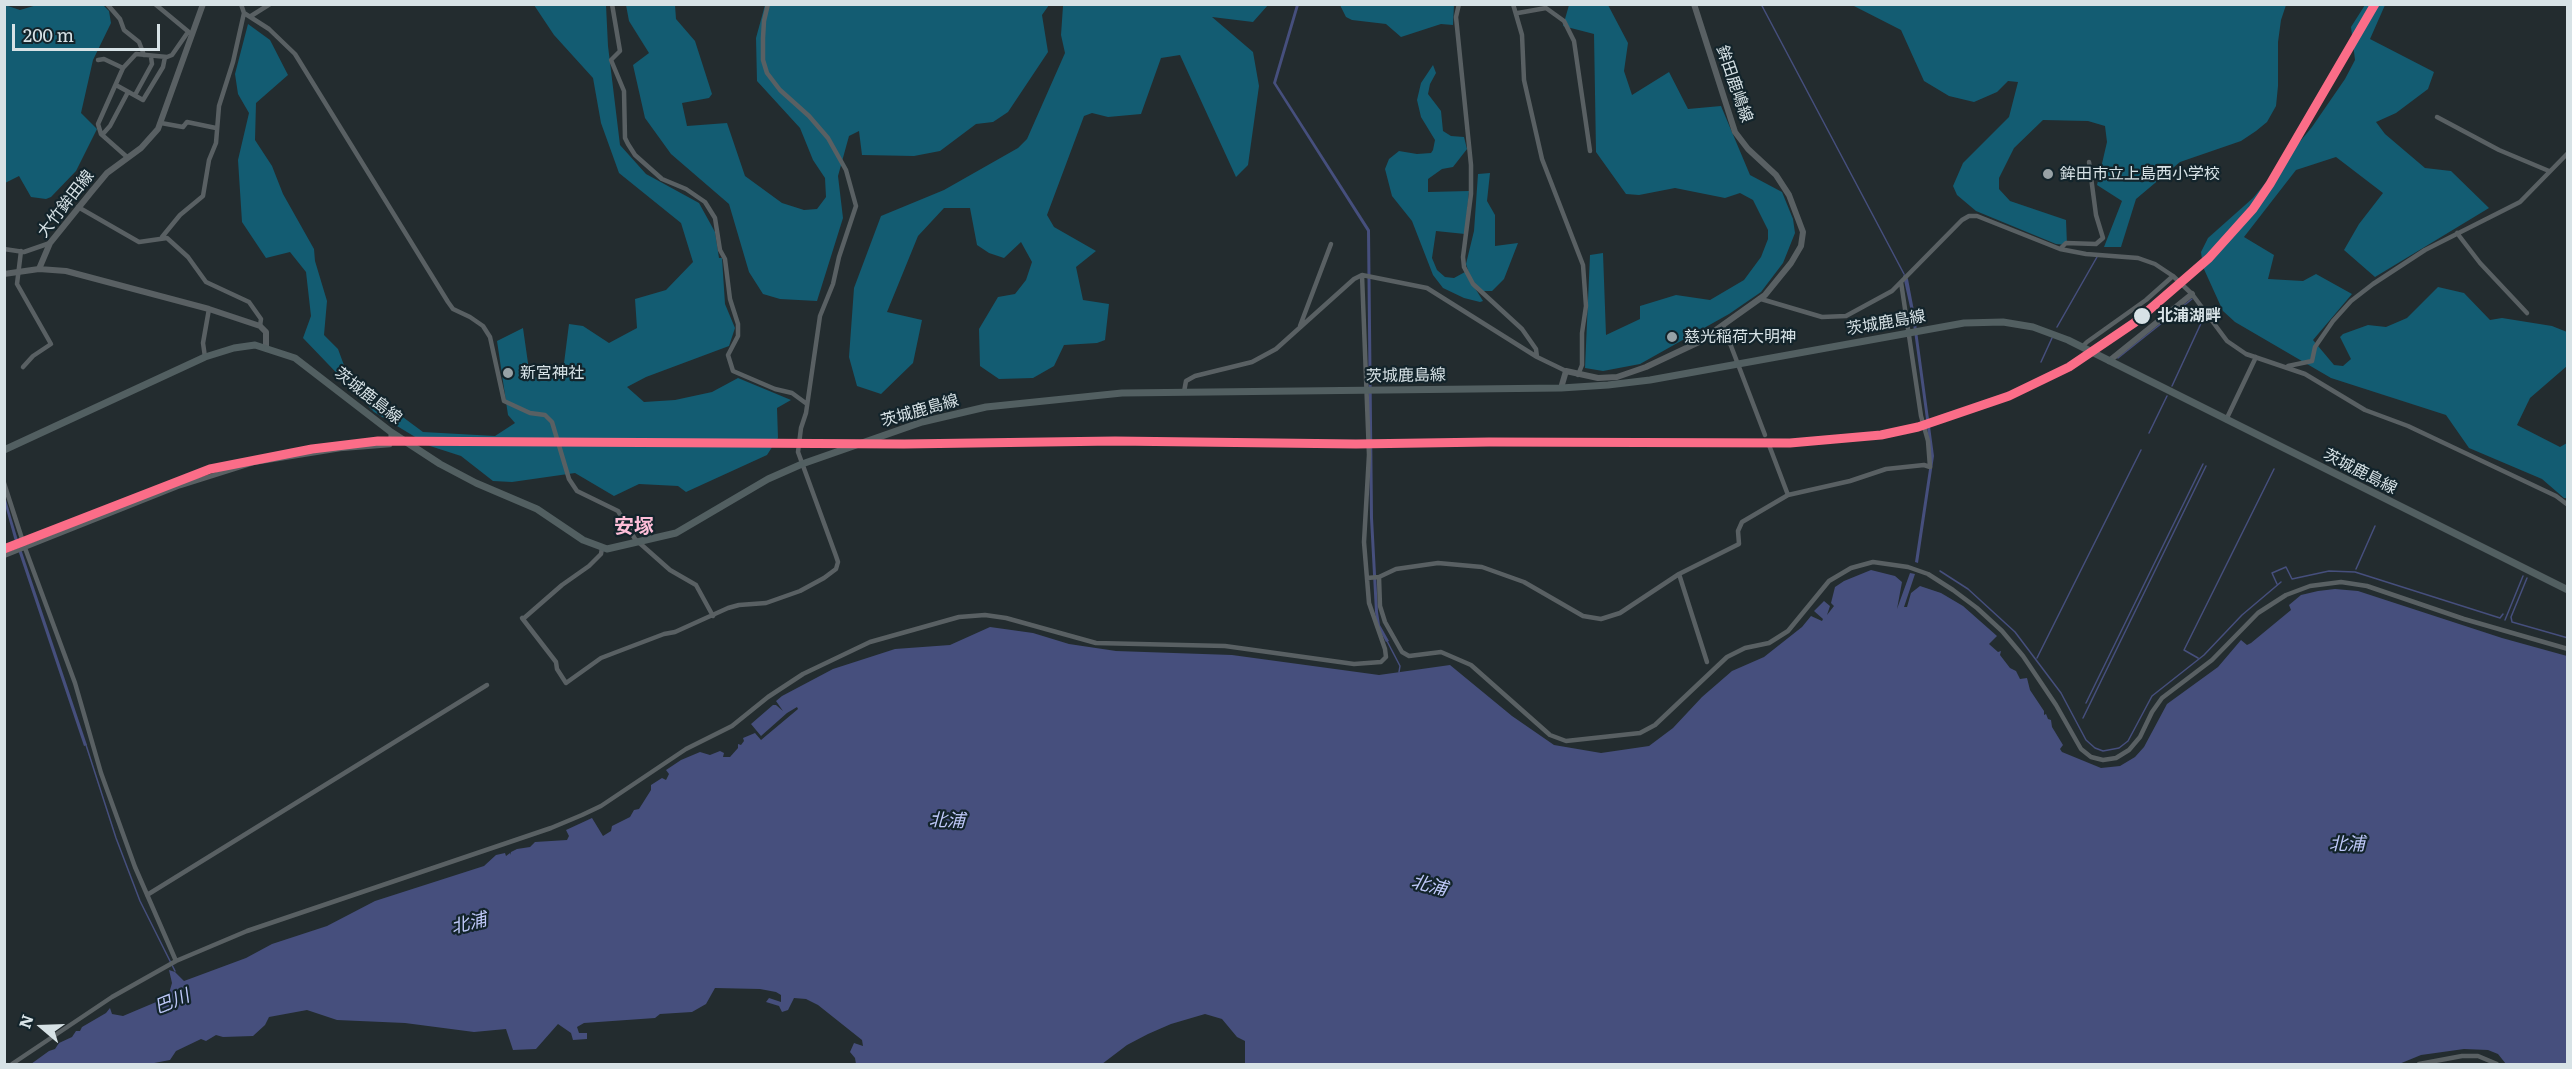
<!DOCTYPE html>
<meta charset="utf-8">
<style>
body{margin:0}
#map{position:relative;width:2572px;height:1069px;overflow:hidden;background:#232c2f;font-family:Literata,serif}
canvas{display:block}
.frame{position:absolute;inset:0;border:6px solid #d7e2e6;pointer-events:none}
.north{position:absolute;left:12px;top:997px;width:60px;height:60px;-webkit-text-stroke:4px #13242b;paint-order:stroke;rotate:289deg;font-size:16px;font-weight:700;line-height:24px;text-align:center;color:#d7e2e6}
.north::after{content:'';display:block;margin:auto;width:21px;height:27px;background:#d7e2e6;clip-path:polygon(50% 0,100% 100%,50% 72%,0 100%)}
.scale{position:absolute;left:12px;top:24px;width:148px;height:27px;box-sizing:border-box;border:3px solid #d7e2e6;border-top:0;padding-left:8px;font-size:18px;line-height:21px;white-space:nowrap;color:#d7e2e6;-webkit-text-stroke:4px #13242b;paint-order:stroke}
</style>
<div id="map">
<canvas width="2572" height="1069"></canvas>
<div class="frame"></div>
<div class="north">N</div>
<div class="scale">200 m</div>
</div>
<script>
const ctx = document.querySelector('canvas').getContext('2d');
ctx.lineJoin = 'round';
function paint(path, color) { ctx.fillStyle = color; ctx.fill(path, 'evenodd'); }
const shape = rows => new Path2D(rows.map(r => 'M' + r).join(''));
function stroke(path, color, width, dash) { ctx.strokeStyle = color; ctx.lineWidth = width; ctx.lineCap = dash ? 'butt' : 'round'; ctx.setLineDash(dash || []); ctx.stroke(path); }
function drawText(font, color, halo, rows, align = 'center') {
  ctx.font = font + ' Literata,"Noto Sans JP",serif'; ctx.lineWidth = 4.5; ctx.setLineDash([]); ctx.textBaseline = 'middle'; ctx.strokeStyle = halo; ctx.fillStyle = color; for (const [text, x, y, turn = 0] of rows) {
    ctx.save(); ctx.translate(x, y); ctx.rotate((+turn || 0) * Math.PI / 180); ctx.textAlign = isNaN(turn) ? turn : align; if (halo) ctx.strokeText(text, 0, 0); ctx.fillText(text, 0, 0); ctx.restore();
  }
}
paint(shape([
 [5,5,20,10,37,5,103,5,109,11,111,23,93,60,81,113,97,129,76,171,51,197,46,199,31,197,19,176,5,183],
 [534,5,606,5,608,46,620,145,646,174,699,203,715,232,719,258,722,258,725,304,735,328,729,346,646,377,627,387,644,402,675,400,712,392,738,378,791,400,777,408,778,438,767,455,686,492,678,486,639,484,614,496,575,473,512,482,493,481,461,456,430,446,374,412,303,338,311,316,306,272,290,252,266,258,242,222,238,160,249,113,238,94,235,74,248,24,270,40,288,75,256,103,255,140,272,166,283,194,314,249,315,261,327,301,324,335,338,349,345,368,369,392,423,432,495,436,515,423,508,415,497,341,523,328,530,377,562,379,569,324,583,326,609,343,637,328,635,299,666,290,693,262,681,223,619,173,601,123,593,78,554,35],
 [626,5,675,5,676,19,695,41,712,94,709,98,682,103,687,126,727,123,745,176,782,203,804,210,817,209,826,197,825,178,813,160,800,128,757,81,756,38,765,5,1049,5,1042,15,1048,52,1008,112,993,122,976,124,940,151,914,156,862,155,859,131,849,136,838,176,843,218,817,301,780,299,763,294,749,272,729,204,671,154,645,118,633,65,649,53,629,21],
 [1061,5,1268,5,1253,22,1212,17,1253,52,1259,86,1248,165,1236,177,1180,55,1161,58,1141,114,1108,117,1092,113,1084,116,1047,215,1054,227,1096,251,1076,267,1083,300,1109,304,1105,340,1097,343,1064,345,1054,366,1033,378,999,379,980,366,979,329,998,297,1015,294,1026,280,1032,262,1021,242,1004,258,989,253,977,245,970,208,944,208,918,236,887,312,922,320,913,363,881,394,857,386,849,357,854,288,881,216,944,190,1018,148,1027,139,1065,53,1061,35,1063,6],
 [1340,5,1454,5,1453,25,1441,24,1401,37,1386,24,1352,20,1346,17],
 [1569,5,1608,5,1628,43,1624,71,1632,95,1669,72,1688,109,1721,106,1750,175,1782,192,1793,219,1795,233,1783,263,1761,292,1729,314,1640,364,1603,371,1585,368,1590,255,1603,253,1606,335,1640,319,1640,306,1676,295,1710,300,1744,280,1761,257,1768,239,1768,230,1753,200,1740,193,1725,198,1675,188,1639,195,1626,194,1596,152,1594,34,1563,26],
 [1852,5,2286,5,2281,20,2278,42,2278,86,2276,106,2267,122,2256,131,2241,141,2180,162,2136,199,2121,247,2104,247,2122,201,2097,185,2107,142,2105,126,2088,121,2043,120,2014,148,1999,178,1999,189,2010,201,2066,220,2067,245,2056,244,1976,211,1957,195,1953,186,1963,163,2009,117,2018,82,2008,81,1997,92,1974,102,1949,96,1924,81,1901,30],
 [2365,5,2385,5,2370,39,2434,72,2428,89,2396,113,2376,122,2385,134,2425,168,2451,171,2489,208,2375,277,2344,250,2359,224,2383,193,2336,157,2296,170,2244,237,2274,255,2268,279,2303,281,2316,274,2352,294,2313,340,2334,365,2343,366,2351,359,2340,337,2343,334,2368,325,2386,327,2407,318,2438,287,2464,293,2490,320,2502,318,2552,326,2567,332,2567,366,2530,398,2517,425,2560,447,2567,443,2567,498,2564,498,2542,479,2469,448,2446,415,2331,378,2235,322,2223,311,2203,267,2201,252,2208,238,2253,198,2312,127,2345,79,2355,60,2351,27],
 [1433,65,1436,73,1430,84,1428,94,1441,111,1443,131,1451,136,1464,137,1467,149,1453,167,1442,169,1428,179,1428,192,1469,191,1465,234,1436,231,1432,258,1437,270,1445,277,1454,278,1465,272,1483,301,1480,302,1464,298,1443,288,1433,275,1412,221,1392,196,1385,169,1389,159,1399,151,1417,154,1431,153,1433,150,1435,140,1421,117,1417,100,1421,83],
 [1490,173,1487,201,1495,215,1495,246,1518,243,1504,279,1492,291,1482,291,1472,282,1466,264,1474,231,1478,174]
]), '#135c72');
paint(shape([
 [1296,5,1299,5,1276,83,1370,230,1373,518,1378,612,1380,625,1389,641,1386,642,1377,625,1375,612,1370,518,1367,231,1273,83],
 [1905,274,1908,279,1915,316,1934,456,1918,563,1915,562,1931,456,1912,316,1903,276],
 [4,493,17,537,87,745,84,746,14,538,5,505],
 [1871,570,1895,576,1902,582,1897,609,1910,573,1915,574,1904,607,1907,607,1911,593,1920,586,1941,593,1963,606,1997,636,1989,644,1998,652,2001,651,2000,655,2010,668,2016,671,2020,679,2027,678,2030,690,2044,711,2044,715,2046,714,2048,719,2051,720,2052,727,2063,745,2060,749,2062,752,2101,768,2120,766,2135,757,2144,747,2167,704,2218,667,2241,640,2247,645,2251,643,2291,610,2289,605,2301,595,2318,591,2335,589,2358,591,2502,638,2567,656,2567,1064,2506,1064,2498,1054,2488,1050,2464,1049,2421,1055,2399,1064,1245,1064,1245,1041,1237,1037,1222,1019,1205,1014,1171,1024,1148,1034,1127,1045,1102,1064,856,1064,855,1058,850,1052,854,1043,863,1046,862,1040,818,1005,806,999,794,998,788,1010,782,1012,779,1006,766,1002,769,998,781,1002,781,995,776,992,760,989,715,988,706,1004,692,1012,660,1014,655,1018,584,1023,577,1027,579,1033,587,1033,587,1039,573,1040,571,1033,558,1024,536,1049,513,1050,506,1029,474,1032,405,1023,337,1020,307,1010,269,1017,265,1025,253,1036,223,1037,216,1035,206,1041,201,1039,176,1051,170,1060,149,1064,31,1064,49,1051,55,1049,59,1043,72,1037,76,1031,80,1031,82,1027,106,1013,110,1008,112,1014,123,1016,168,997,172,983,169,970,175,972,184,981,246,958,272,944,327,926,375,901,484,866,496,855,505,853,506,856,510,853,510,855,511,852,517,849,530,847,535,842,567,840,569,836,566,830,592,818,603,836,611,831,612,826,630,817,634,810,639,809,651,790,651,785,662,778,666,780,669,774,666,770,681,760,700,752,710,755,720,751,724,753,723,757,730,757,738,748,738,744,741,745,744,741,743,738,755,733,761,740,798,709,797,707,787,713,761,736,751,724,773,705,776,705,783,711,776,701,782,696,833,669,895,649,950,645,990,627,1033,633,1069,644,1116,651,1232,655,1379,675,1450,665,1512,716,1554,745,1601,753,1649,746,1673,728,1702,697,1732,671,1764,657,1802,627,1811,616,1822,621,1823,619,1814,611,1824,601,1830,606,1827,615,1834,606,1831,603,1835,587,1844,581]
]), '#464f7d');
stroke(shape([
 [1761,4,1904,274],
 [2057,327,2097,257],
 [2118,358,2192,299],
 [2041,362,2052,338],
 [2172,386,2203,319],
 [2149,433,2167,396],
 [2356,569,2375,526],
 [1940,571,1968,589,2015,632,2061,693,2086,740,2095,748,2103,751,2119,748,2128,741,2152,696,2204,655,2242,615,2281,582],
 [2527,578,2511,617,2512,622,2568,638],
 [2277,584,2272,573,2286,567,2292,579,2329,571,2355,572,2500,618,2503,614],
 [2505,620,2523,576],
 [1387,641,1400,666,1399,672],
 [2037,658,2141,450],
 [2198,658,2184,650,2274,469],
 [2086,703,2203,464],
 [2083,718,2206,466],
 [86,745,116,838,140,901,175,971]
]), '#464f7d', 1.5);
stroke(shape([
 [107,4,120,19,124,30,139,42,144,55],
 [155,4,190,33],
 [612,4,620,51,611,60,624,91,625,138,628,144,635,155,662,179,686,189,705,202,715,218,720,250,725,259,730,299,738,324,738,336,728,355,733,371,775,389,792,393,807,404],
 [1459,4,1456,17,1471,165,1471,194,1463,257,1464,267,1473,284,1522,329,1536,349,1537,357],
 [1513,4,1522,35,1524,80,1542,159,1583,265,1586,306,1582,333,1582,365,1578,375],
 [244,13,269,29,295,54,448,302,453,309,470,317,483,326,490,337,504,401,530,413,545,415,552,422,569,479,577,491,618,511,635,539,670,570,696,585,713,616],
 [1518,13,1546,8,1564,21,1574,41,1590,151],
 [251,16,270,4],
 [98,60,104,59,123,68],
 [116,85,143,100,163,67,165,57],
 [135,95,152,64,151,57],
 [2437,117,2499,150,2549,171],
 [161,123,183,127,187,122,216,128],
 [102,135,110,126,128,92],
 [127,157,101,134,98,124,123,68,136,54,167,57,172,55,188,32],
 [78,207,139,242,167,238,188,257,206,282,249,302,261,319,260,326],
 [2457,233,2480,263,2527,313],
 [162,237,180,215,203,196,209,160,216,143,219,106,233,62,244,13,241,4],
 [4,249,24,252,50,243],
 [2060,249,2066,243,2096,244,2103,238,2096,215,2089,162],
 [21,251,17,284,51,344,33,356,23,367],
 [1761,299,1822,317,1846,316,1892,291,1962,220,1969,216,1977,216,2060,249,2086,254,2138,258,2155,264,2173,276,2192,294,2227,341,2246,354,2305,374,2365,410,2408,426,2556,496,2568,505],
 [1723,325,1765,435],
 [1300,326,1331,244],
 [2082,347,2087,342,2146,300,2173,276],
 [205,357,203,343,209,309],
 [2288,366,2312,361,2315,347,2333,321,2351,301,2373,284,2425,250,2520,202,2568,153],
 [1184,392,1186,381,1195,376,1252,362,1276,349,1354,279,1362,275,1427,288,1537,357,1566,371],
 [2226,420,2256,357],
 [1769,445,1788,495],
 [4,483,25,548,75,683,101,773,135,867,176,961],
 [4,556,180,486,253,463,340,449,390,445,391,432],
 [1679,574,1707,662],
 [1379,577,1380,606,1385,622,1402,652,1409,656,1441,652,1471,665,1550,735,1566,741,1640,733,1655,725,1727,657,1745,648,1769,643,1788,631,1829,581,1851,568,1873,562,1908,567,1928,574,1953,590,1977,608,2002,631,2023,656,2056,705,2081,749,2091,757,2103,760,2116,758,2129,750,2140,737,2152,712,2162,698,2212,660,2258,613,2286,595,2310,586,2341,582,2367,586,2464,619,2568,649],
 [1367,578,1379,577,1396,569,1438,563,1482,567,1524,582,1583,616,1601,619,1620,613,1679,574,1739,544,1738,531,1742,522,1788,495,1850,481,1886,469,1924,465,1930,467,1928,441,1921,416,1901,282],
 [522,618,556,662,557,669,566,683,601,658,614,653,664,634,675,632,728,608,739,605,766,603,800,591,824,578,836,569,838,562,836,556,798,452,801,428,806,413,820,316,833,284,839,257,856,206,846,170,828,138,809,116,780,90,767,73,763,60,763,38,764,21,768,4],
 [523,619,562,585,589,566,601,554,602,548],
 [147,895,487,685],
 [12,1064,112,997,176,961,247,931,551,828,582,815,601,806,686,749,732,726,768,697,803,674,870,642,959,617,985,615,1006,618,1096,643,1225,646,1354,664,1381,662,1386,657,1385,649,1369,603,1364,542,1369,455,1362,275],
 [2419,1064,2462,1056,2478,1056,2497,1064]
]), '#596063', 4.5);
stroke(shape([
 [39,269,50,243,92,191,107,173,141,148,158,129,203,4],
 [4,274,39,269,66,271,209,309,260,326,266,332,266,347],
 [2109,361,2192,294],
 [1561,388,1566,371,1598,378,1617,377,1646,367,1699,342,1765,295,1791,263,1801,246,1803,232,1789,195,1776,175,1748,149,1735,132,1694,4]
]), '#596063', 6);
stroke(shape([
 [4,450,205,357,234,348,255,345,295,358,391,432,440,464,476,483,537,509,583,540,607,549,676,533,768,479,802,464,922,422,986,407,1122,393,1561,388,1608,385,1650,380,1964,323,2003,322,2033,327,2068,340,2568,590]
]), '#525f61', 7);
stroke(shape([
 [4,549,210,469,312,449,378,441,904,444,1115,441,1356,444,1489,442,1790,443,1881,435,1918,427,2009,396,2069,367,2134,323,2209,258,2253,209,2270,184,2375,4]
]), '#fb6d88', 9);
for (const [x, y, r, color] of [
 [2048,174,6,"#98a2a6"],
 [2142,316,9,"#d7e2e6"],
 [1672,337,6,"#98a2a6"],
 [508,373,6,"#98a2a6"]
]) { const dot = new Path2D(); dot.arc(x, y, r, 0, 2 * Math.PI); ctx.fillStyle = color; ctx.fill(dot); stroke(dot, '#13242b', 2); }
drawText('16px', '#d7e2e6', '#13242b', [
 ["鉾田鹿嶋線",1734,84,71],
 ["大竹鉾田線",66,204,-52],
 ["茨城鹿島線",1886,323,-10],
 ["茨城鹿島線",1406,376,-1],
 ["茨城鹿島線",368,396,38],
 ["茨城鹿島線",920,411,-16],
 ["茨城鹿島線",2360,472,27]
]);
drawText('16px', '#d7e2e6', '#13242b', [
 ["鉾田市立上島西小学校",2060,174],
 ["慈光稲荷大明神",1684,337],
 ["新宮神社",520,373]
], 'left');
drawText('bold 16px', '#d7e2e6', '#13242b', [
 ["北浦湖畔",2157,316]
], 'left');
drawText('italic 18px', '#bfc9f9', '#13242b', [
 ["北浦",947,821,2],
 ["北浦",2347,845],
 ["北浦",1429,886,14],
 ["北浦",469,924,-14],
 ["巴川",172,1002,-22]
]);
drawText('bold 20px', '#febed8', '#13242b', [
 ["安塚",634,527]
]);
</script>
